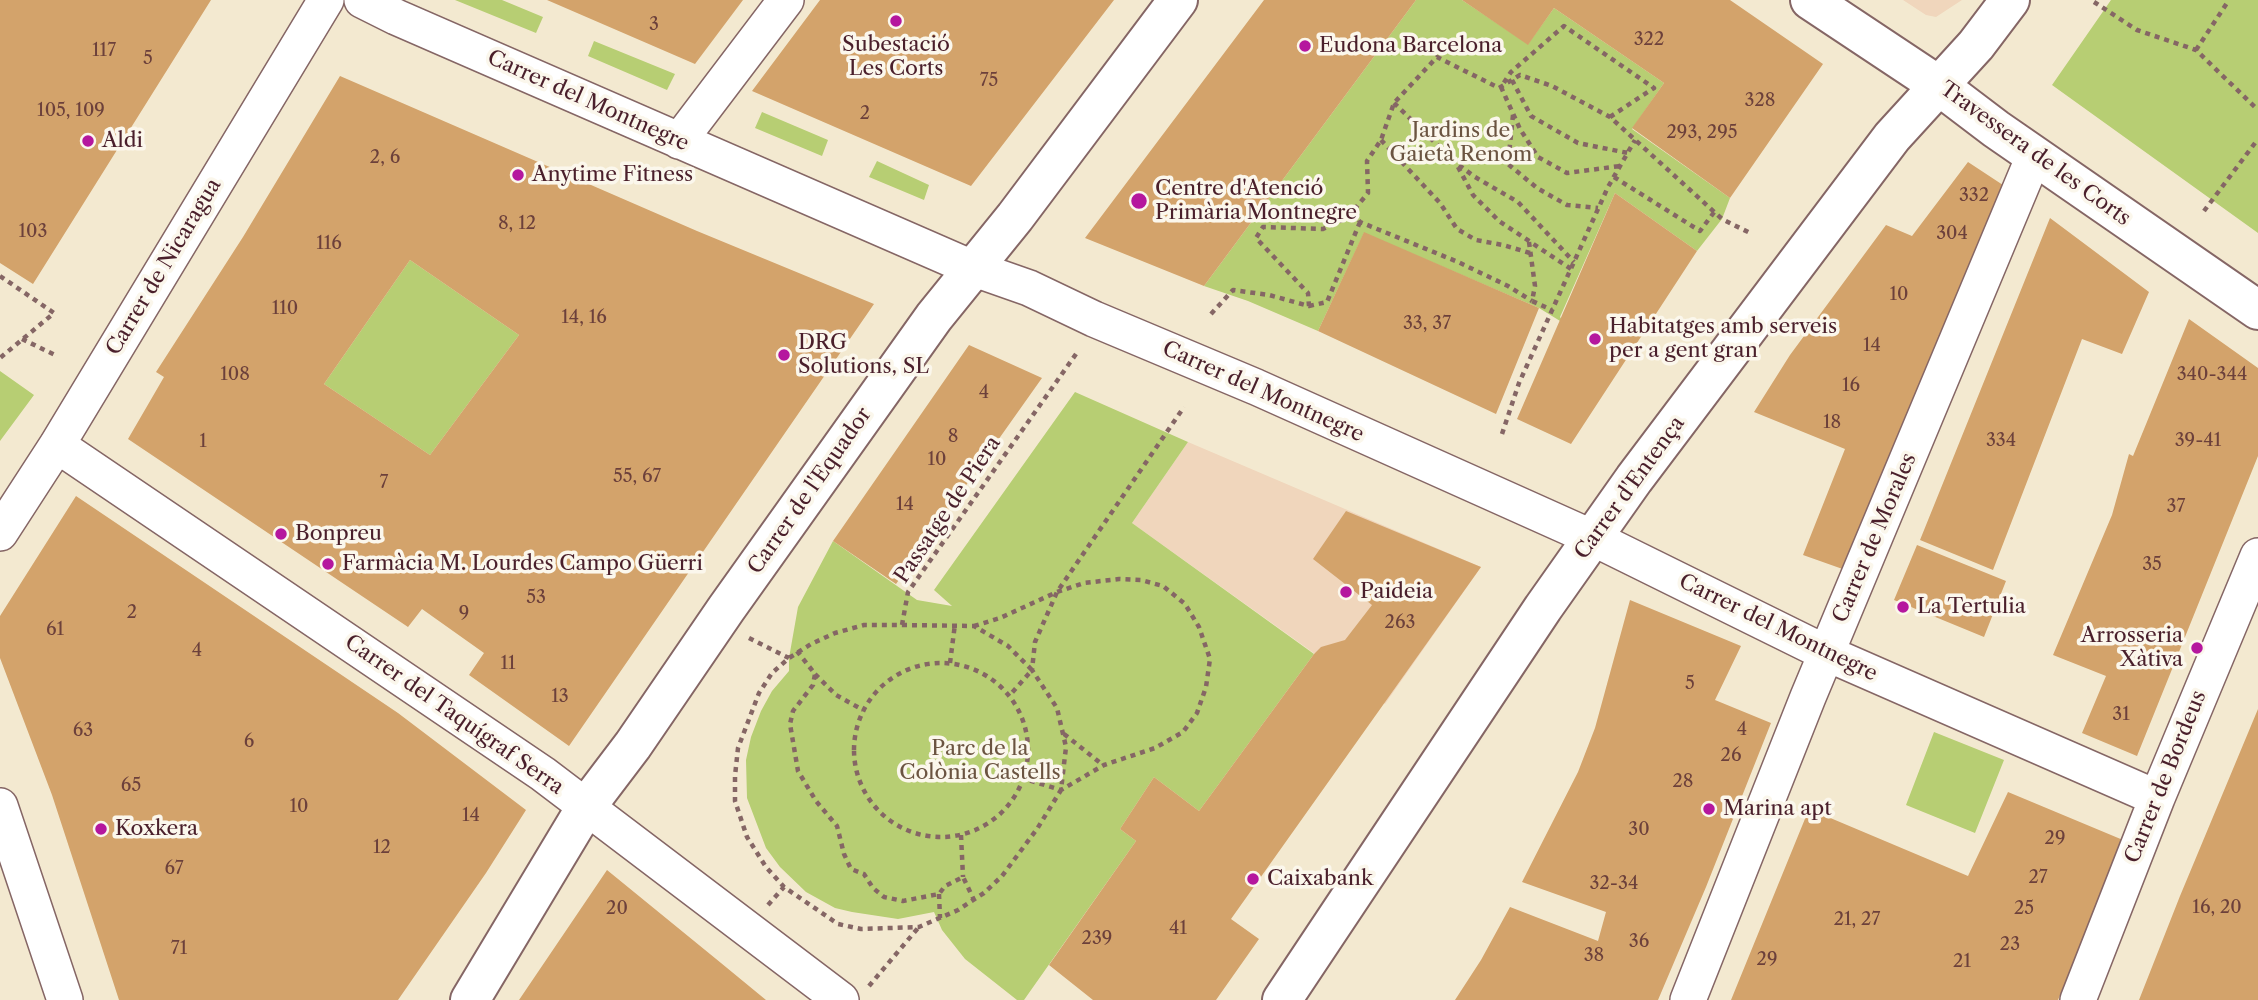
<!DOCTYPE html>
<meta charset="utf-8">
<style>
body{margin:0}
canvas{display:block;background:#f3e9d0}
</style>
<canvas width="2258" height="1000"></canvas>
<script>
const ctx = document.querySelector('canvas').getContext('2d');
ctx.lineJoin = 'round';
function paint(path, color) { ctx.fillStyle = color; ctx.fill(path, 'evenodd'); }
const shape = rows => new Path2D(rows.map(r => 'M' + r).join(''));
function stroke(path, color, width, dash) { ctx.strokeStyle = color; ctx.lineWidth = width; ctx.lineCap = dash ? 'butt' : 'round'; ctx.setLineDash(dash || []); ctx.stroke(path); }
function drawText(font, color, halo, rows, align = 'center') {
  ctx.font = font + ' "Libre Caslon Text",serif'; ctx.lineWidth = 7; ctx.setLineDash([]); ctx.textBaseline = 'middle'; ctx.strokeStyle = halo; ctx.fillStyle = color; for (const [text, x, y, turn = 0] of rows) {
    ctx.save(); ctx.translate(x, y); ctx.rotate((+turn || 0) * Math.PI / 180); ctx.textAlign = isNaN(turn) ? turn : align; if (halo) ctx.strokeText(text, 0, 0); ctx.fillText(text, 0, 0); ctx.restore();
  }
}
paint(shape([
 [1903,0,1962,0,1936,17,1926,15],
 [1188,442,1481,567,1385,704,1132,523]
]), '#f0d6bc');
paint(shape([
 [455,0,502,0,543,17,536,33],
 [1416,0,1462,0,1528,44,1554,8,1664,83,1632,129,1730,198,1722,219,1697,251,1615,193,1560,317,1565,324,1539,308,1364,233,1318,331,1248,301,1204,286],
 [2111,0,2258,0,2258,233,2052,85],
 [594,41,675,74,667,90,588,56],
 [762,112,828,140,822,156,755,128],
 [877,161,929,185,924,200,869,177],
 [410,260,519,335,430,455,324,384],
 [0,371,34,395,0,441],
 [1075,392,1188,442,1132,523,1314,654,1199,811,1154,777,1120,829,1136,841,1024,1000,1017,1000,965,959,942,930,934,912,898,919,852,912,835,908,806,892,780,867,766,848,747,798,746,760,751,737,761,711,772,691,789,671,789,658,798,607,833,541,917,600,952,606,934,590],
 [1934,732,2004,760,1975,833,1906,805]
]), '#b7ce73');
paint(shape([
 [0,0,211,0,33,284,0,263],
 [547,0,743,0,695,64],
 [820,0,1114,0,971,186,752,91],
 [1264,0,1416,0,1204,286,1085,238],
 [1462,0,1730,0,1823,64,1730,198,1632,128,1664,83,1554,8,1528,45],
 [340,76,697,231,874,304,569,746,469,675,484,653,422,609,408,627,128,439,164,377,156,372,243,237],
 [410,260,519,335,430,455,324,384],
 [1968,162,2009,189,1851,572,1803,555,1845,449,1754,412,1790,355,1886,225,1912,236],
 [1615,193,1697,251,1571,444,1517,419],
 [2050,218,2149,292,2122,354,2082,339,1993,570,1920,540],
 [1364,232,1539,308,1496,414,1318,331],
 [2189,319,2258,368,2258,456,2137,756,2082,733,2106,676,2053,655,2112,515,2129,454,2133,456],
 [969,345,1042,378,896,584,833,541],
 [76,496,398,713,526,810,486,873,398,1000,119,1000,52,795,0,658,0,616],
 [1346,511,1481,567,1231,919,1259,939,1216,1000,1093,1000,1049,965,1136,841,1120,829,1154,777,1199,811,1314,654,1321,647,1345,640,1372,605,1313,559],
 [1917,545,2006,581,1984,637,1894,600],
 [1630,600,1741,646,1715,700,1771,723,1706,887,1658,1000,1455,1000,1481,960,1510,907,1598,941,1606,912,1522,882,1578,772,1595,728],
 [2258,709,2258,1000,2139,1000,2180,896],
 [2008,792,2123,840,2058,1000,1731,1000,1809,809,1968,876],
 [607,870,721,963,766,1000,519,1000]
]), '#d3a36b');
const street = shape([
 [362,0,396,17,972,268,1029,288,1094,319,1256,387,1593,538,1826,653,2157,798],
 [679,141,786,0],
 [57,445,543,774,841,1000],
 [0,533,57,445,326,0],
 [0,806,65,1000],
 [1688,1000,1808,697,2034,156],
 [2078,1000,2157,798,2258,556]
]);
const secondary = shape([
 [1810,0,1938,85,1996,129,2258,310],
 [470,1000,586,807,633,745,726,609,934,317,1015,217,1178,0],
 [1282,1000,1543,608,1634,479,1892,137,1976,45,2010,0]
]);
stroke(street, '#856665', 38);
stroke(secondary, '#856665', 42);
stroke(shape([
 [2094,2,2137,30,2196,50,2258,110],
 [2196,50,2229,0],
 [1512,80,1531,116,1578,143,1628,153],
 [1394,103,1456,163,1475,177,1518,202,1574,262],
 [1513,115,1508,164,1537,188,1567,205,1598,208],
 [1610,117,1654,88,1564,26,1511,72,1501,87,1520,129,1538,157,1567,173,1620,166],
 [1381,140,1440,203,1457,229,1476,240,1503,245,1530,253],
 [1458,167,1473,195,1499,221,1571,269],
 [1614,177,1700,231,1715,211],
 [2204,211,2258,139],
 [1353,212,1360,222,1458,262,1508,286,1532,301],
 [1529,242,1535,286,1532,301,1552,310],
 [0,276,54,313,0,358],
 [1309,306,1327,302,1360,222],
 [1211,314,1233,290,1269,295,1309,306,1308,293,1256,238,1263,227,1323,229,1348,217,1368,193,1367,161,1381,140,1394,103,1437,57,1499,88,1520,75,1552,86,1610,117,1722,219,1750,233],
 [22,339,55,355],
 [1076,354,908,592,902,625,864,625,835,633,811,644,789,658,772,673,759,693,738,748,735,776,735,801,747,837,766,867,784,887,838,924,861,929,919,927,958,910,984,893,1002,876,1037,829,1061,790,1066,747,1057,708,1032,670,1035,642,1057,592,1184,407],
 [1502,434,1519,383,1608,187,1635,140],
 [902,625,974,626,1008,646,1032,670,1009,696],
 [974,626,1000,618,1057,592,1084,583,1119,579,1141,580,1163,586,1185,604,1199,627,1210,659,1206,687,1197,713,1183,732,1155,748,1104,765,1061,790,1025,779],
 [749,638,789,658],
 [797,651,815,674,813,685,793,711,790,724,798,771,816,801,837,826,844,854,851,869,864,874,873,888,884,897,903,901,939,894,945,886,963,877,974,900],
 [950,663,955,624],
 '854 750a87 87 0 1 1 174 0a87 87 0 1 1-174 0Z',
 [815,674,836,695,863,710],
 [1064,734,1103,765],
 [961,835,963,877],
 [939,894,940,918],
 [768,905,784,887],
 [869,986,918,928]
]), '#856665', 4.5, [5, 5]);
stroke(street, '#fff', 35);
stroke(secondary, '#fff', 38);
for (const [x, y, r, color] of [
 [896,21,7,"#b5179e"],
 [1305,46,7,"#b5179e"],
 [88,141,7,"#b5179e"],
 [518,175,7,"#b5179e"],
 [1139,201,9,"#b5179e"],
 [1595,339,7,"#b5179e"],
 [784,355,7,"#b5179e"],
 [281,534,7,"#b5179e"],
 [328,564,7,"#b5179e"],
 [1346,592,7,"#b5179e"],
 [1903,607,7,"#b5179e"],
 [2197,648,7,"#b5179e"],
 [1709,809,7,"#b5179e"],
 [101,829,7,"#b5179e"],
 [1253,879,7,"#b5179e"]
]) { const dot = new Path2D(); dot.arc(x, y, r, 0, 2 * Math.PI); ctx.fillStyle = color; ctx.fill(dot); stroke(dot, '#fbf7ec', 2.5); }
drawText('18px', '#6c403b', null, [
 ["3",654,25],
 ["322",1649,40],
 ["117",104,51],
 ["5",148,59],
 ["75",989,81],
 ["328",1760,101],
 ["105, 109",71,111],
 ["2",865,114],
 ["293, 295",1702,133],
 ["2, 6",385,158],
 ["332",1974,196],
 ["8, 12",517,224],
 ["103",33,232],
 ["304",1952,234],
 ["116",329,244],
 ["10",1899,295],
 ["110",285,309],
 ["14, 16",584,318],
 ["33, 37",1427,324],
 ["14",1872,346],
 ["108",235,375],
 ["340-344",2212,375],
 ["16",1851,386],
 ["4",984,393],
 ["18",1832,423],
 ["8",953,437],
 ["334",2001,441],
 ["39-41",2198,441],
 ["1",203,442],
 ["10",937,460],
 ["55, 67",637,477],
 ["7",384,483],
 ["14",905,505],
 ["37",2176,507],
 ["35",2152,565],
 ["53",536,598],
 ["2",132,613],
 ["9",464,614],
 ["263",1400,623],
 ["61",55,630],
 ["4",197,651],
 ["11",508,664],
 ["5",1690,684],
 ["13",560,697],
 ["31",2121,715],
 ["4",1742,730],
 ["63",83,731],
 ["6",249,742],
 ["26",1731,756],
 ["28",1683,782],
 ["65",131,786],
 ["10",299,807],
 ["14",471,816],
 ["30",1639,830],
 ["29",2055,839],
 ["12",382,848],
 ["67",174,869],
 ["27",2038,878],
 ["32-34",1614,884],
 ["16, 20",2217,908],
 ["20",617,909],
 ["25",2024,909],
 ["21, 27",1857,920],
 ["41",1178,929],
 ["239",1097,939],
 ["36",1639,942],
 ["23",2010,945],
 ["71",179,949],
 ["38",1594,956],
 ["29",1767,960],
 ["21",1962,962]
]);
drawText('21px', '#4a1f2b', '#fbf7ec', [
 ["Subestació",896,45,"center"],
 ["Les Corts",896,69,"center"],
 ["Eudona Barcelona",1319,46],
 ["Aldi",102,141],
 ["Anytime Fitness",532,175],
 ["Centre d'Atenció",1155,189],
 ["Primària Montnegre",1155,213],
 ["Habitatges amb serveis",1609,327],
 ["per a gent gran",1609,351],
 ["DRG",798,343],
 ["Solutions, SL",798,367],
 ["Bonpreu",295,534],
 ["Farmàcia M. Lourdes Campo Güerri",342,564],
 ["Paideia",1360,592],
 ["La Tertulia",1917,607],
 ["Arrosseria",2183,636,"right"],
 ["Xàtiva",2183,660,"right"],
 ["Marina apt",1723,809],
 ["Koxkera",115,829],
 ["Caixabank",1267,879]
], 'left');
drawText('21px', '#4a1f2b', '#fbf7ec', [
 ["Carrer del Montnegre",588,101,24],
 ["Travessera de les Corts",2035,154,36],
 ["Carrer de Nicaragua",164,267,-59],
 ["Carrer del Montnegre",1263,392,24],
 ["Carrer d'Entença",1630,488,-54],
 ["Carrer de l'Equador",810,491,-55],
 ["Passatge de Piera",948,510,-56],
 ["Carrer de Morales",1875,538,-67],
 ["Carrer del Montnegre",1778,628,26],
 ["Carrer del Taquígraf Serra",454,715,35],
 ["Carrer de Bordeus",2166,777,-68]
]);
drawText('21px', '#6b5441', '#fbf7ec', [
 ["Jardins de",1461,131],
 ["Gaietà Renom",1461,155],
 ["Parc de la",980,749],
 ["Colònia Castells",980,773]
]);
</script>
